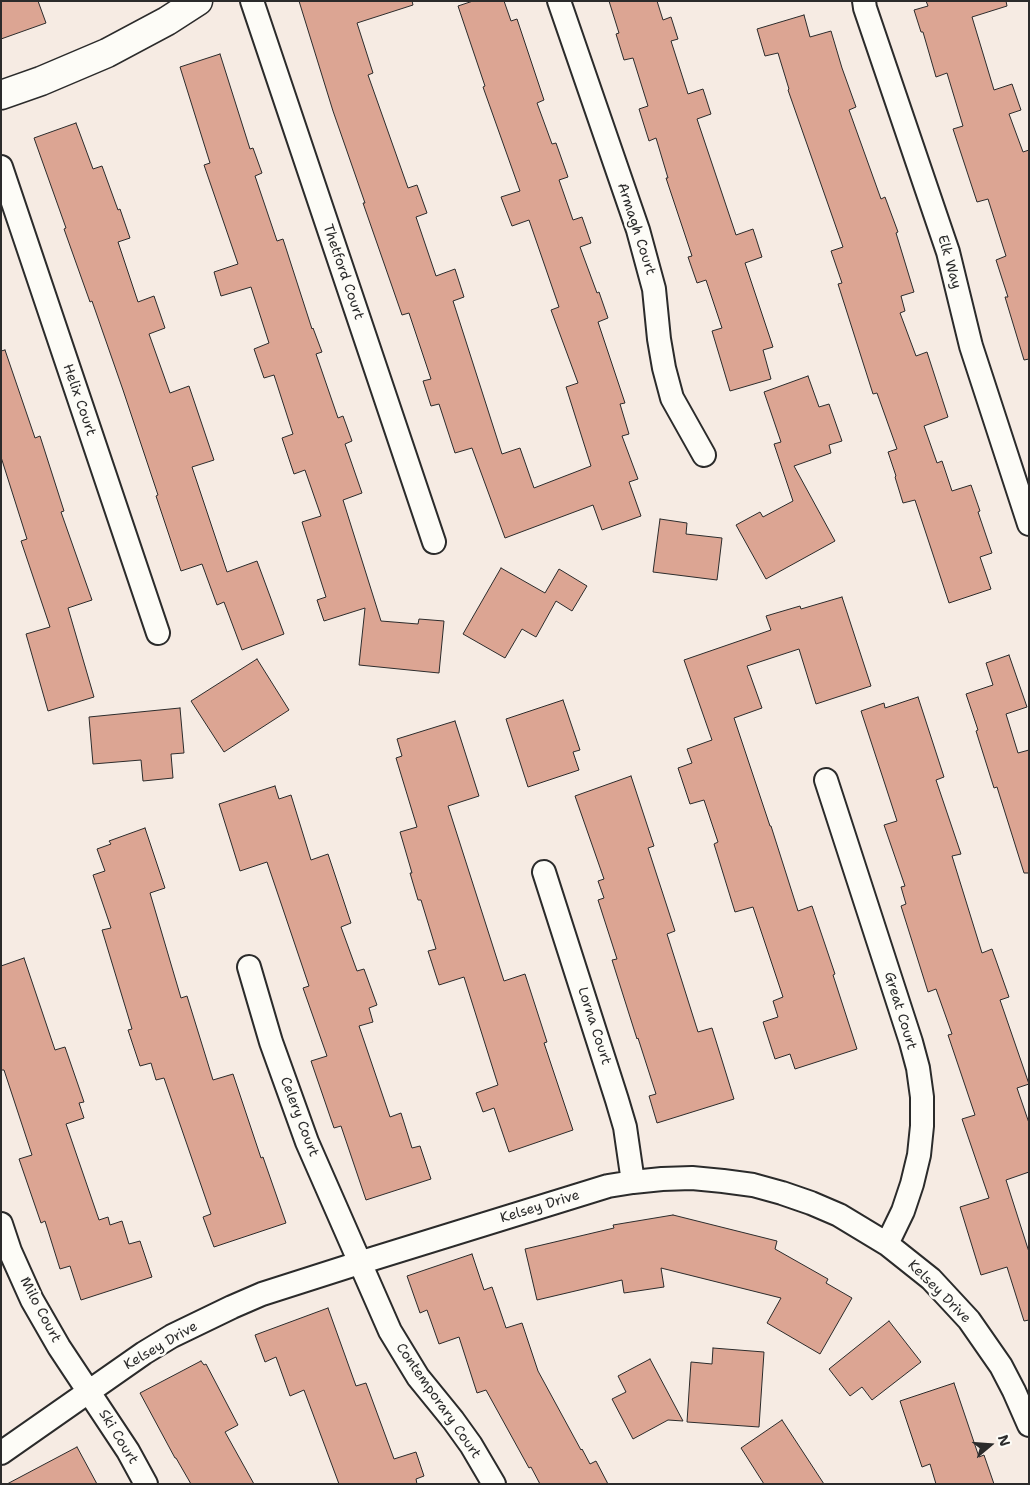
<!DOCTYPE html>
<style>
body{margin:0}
#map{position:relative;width:1030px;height:1485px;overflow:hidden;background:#f6ebe3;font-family:"Shantell Sans",sans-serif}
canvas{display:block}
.frame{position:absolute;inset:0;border:2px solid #2b2b2b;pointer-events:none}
.north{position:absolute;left:965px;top:1420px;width:50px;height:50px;-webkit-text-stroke:4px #fdfcf7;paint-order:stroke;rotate:72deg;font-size:14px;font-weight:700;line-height:20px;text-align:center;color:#2b2b2b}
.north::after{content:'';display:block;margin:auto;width:18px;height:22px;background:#2b2b2b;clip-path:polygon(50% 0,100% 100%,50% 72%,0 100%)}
</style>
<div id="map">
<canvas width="1030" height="1485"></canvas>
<div class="frame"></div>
<div class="north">N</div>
</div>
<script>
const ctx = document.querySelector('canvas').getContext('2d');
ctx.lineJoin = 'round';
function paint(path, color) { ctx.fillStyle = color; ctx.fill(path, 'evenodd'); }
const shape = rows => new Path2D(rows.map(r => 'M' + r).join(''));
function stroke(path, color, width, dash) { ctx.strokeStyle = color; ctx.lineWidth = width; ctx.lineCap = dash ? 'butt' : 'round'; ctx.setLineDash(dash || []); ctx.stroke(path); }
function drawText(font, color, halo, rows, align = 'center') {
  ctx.font = font + ' "Shantell Sans",sans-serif'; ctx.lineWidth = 5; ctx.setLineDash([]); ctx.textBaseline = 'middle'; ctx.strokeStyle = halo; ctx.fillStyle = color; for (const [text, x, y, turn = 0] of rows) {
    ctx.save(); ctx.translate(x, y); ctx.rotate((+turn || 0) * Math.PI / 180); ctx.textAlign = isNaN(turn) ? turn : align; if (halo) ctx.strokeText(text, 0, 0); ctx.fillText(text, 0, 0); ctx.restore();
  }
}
const building = shape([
 [1,1,38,1,46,23,1,39,1,1],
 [299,1,412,1,413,5,357,23,373,73,368,75,408,188,417,185,427,213,416,217,436,276,455,269,464,297,453,301,502,454,520,448,534,488,591,466,566,387,578,383,551,310,559,307,529,220,512,226,501,197,520,191,483,87,485,86,458,6,473,1,504,1,511,21,517,19,544,100,537,103,552,144,556,143,568,177,559,180,573,220,582,217,591,243,580,247,597,293,599,292,608,318,598,322,625,403,620,404,629,434,622,436,638,479,629,482,641,516,602,530,593,505,505,538,472,448,455,453,439,404,431,406,423,381,431,379,409,313,402,315,363,203,365,203,333,111,299,1],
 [609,1,657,1,663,20,671,17,678,39,671,41,688,94,703,89,711,114,697,119,736,235,753,229,762,257,745,263,773,347,763,350,771,379,730,391,712,331,722,328,706,280,697,283,688,257,692,256,666,178,668,178,656,138,649,141,639,109,648,106,633,58,624,60,616,34,619,33,609,1],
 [926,1,1006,1,1007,6,972,17,994,90,1012,84,1021,110,1009,114,1023,152,1029,150,1029,359,1024,360,1005,297,1008,297,996,260,1006,256,988,199,977,202,953,129,963,126,947,73,936,77,923,32,921,32,914,10,928,6,926,1],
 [804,15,810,37,831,31,842,68,856,107,849,110,881,199,885,197,898,232,896,233,914,292,901,296,905,311,900,313,916,356,927,352,948,417,924,426,937,463,942,461,952,491,971,485,980,511,978,512,992,553,980,557,991,589,949,603,915,500,903,503,895,477,896,476,888,452,897,449,877,393,873,394,838,284,842,283,831,251,843,247,788,90,789,89,778,53,765,56,757,29,804,15],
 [220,54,250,149,253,148,262,173,255,176,277,241,283,239,312,329,313,328,322,352,316,354,338,418,343,416,352,441,345,444,362,493,343,500,381,621,418,624,419,619,444,621,439,673,359,665,365,608,324,621,317,600,326,597,302,522,321,516,305,470,294,474,282,438,293,434,274,375,264,378,254,349,269,343,251,287,221,296,214,272,238,264,204,165,210,163,180,67,220,54],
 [76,123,93,169,102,166,118,210,120,209,130,238,118,242,138,302,154,296,165,328,149,334,170,393,189,386,214,460,192,467,227,572,257,561,284,634,242,650,224,602,217,605,202,564,181,571,156,496,158,495,123,390,92,301,90,302,64,229,66,228,34,138,76,123],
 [5,350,35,438,40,436,64,511,61,512,92,600,68,608,94,697,48,711,26,634,50,627,21,541,27,539,1,457,1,351,5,350],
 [808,376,819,407,829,404,842,441,829,445,831,453,794,466,835,541,766,579,736,525,760,512,763,517,793,501,774,444,781,442,764,392,808,376],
 [660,519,687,523,686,534,722,538,717,580,653,572,660,519],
 [501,568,545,593,559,569,587,586,572,611,556,601,536,637,522,629,505,658,463,634,501,568],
 [842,597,871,686,816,704,799,649,747,666,762,708,734,718,770,826,771,826,798,911,812,906,835,974,833,975,857,1049,795,1069,790,1054,775,1059,763,1022,778,1017,773,1001,783,997,753,907,735,912,714,844,718,842,704,800,690,804,678,768,692,763,687,749,712,740,684,660,771,630,766,616,800,606,801,609,842,597],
 [1009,655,1027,707,1006,714,1018,753,1029,750,1029,873,1024,873,997,787,994,788,976,731,978,730,966,694,993,685,986,663,1009,655],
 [257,659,289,710,224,752,191,701,257,659],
 [918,697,944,777,936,780,961,854,952,856,982,953,992,949,1009,997,1000,1000,1029,1084,1017,1088,1029,1123,1029,1172,1006,1180,1029,1252,1029,1320,1024,1321,1007,1267,981,1275,960,1207,989,1198,962,1119,975,1115,948,1035,952,1034,936,989,928,992,901,906,906,904,901,887,905,886,884,825,897,821,861,711,884,703,885,708,918,697],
 [563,700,580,750,573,752,579,770,528,787,506,719,563,700],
 [180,708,184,753,171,754,173,778,143,781,141,760,93,764,89,717,180,708],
 [455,721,479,796,448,806,504,981,525,974,547,1042,544,1043,573,1130,509,1152,494,1108,483,1112,476,1093,498,1085,464,977,439,985,428,951,436,949,421,900,418,900,410,873,412,873,400,832,417,827,396,758,402,756,397,739,455,721],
 [631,776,654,846,648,848,675,931,667,934,698,1032,712,1028,734,1099,657,1123,649,1096,656,1094,638,1038,637,1039,612,960,617,959,598,900,604,898,598,881,604,879,575,796,631,776],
 [275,786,279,799,291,795,311,860,328,854,351,923,341,927,357,971,364,969,377,1005,369,1008,373,1022,359,1026,390,1117,401,1113,412,1148,420,1146,431,1179,366,1200,341,1126,334,1128,311,1061,327,1056,303,988,309,986,267,862,240,871,219,804,275,786],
 [145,828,165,888,150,893,181,998,187,996,213,1080,233,1074,261,1158,263,1157,286,1223,214,1247,203,1217,211,1214,164,1078,156,1080,151,1063,140,1066,128,1030,132,1029,102,930,111,928,93,875,105,871,97,849,111,844,109,841,145,828],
 [24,958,55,1050,65,1047,84,1102,79,1103,84,1118,66,1124,99,1220,108,1217,110,1225,122,1221,129,1244,140,1241,152,1277,81,1300,70,1266,60,1269,45,1221,41,1223,19,1159,32,1155,4,1070,1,1070,1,966,24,958],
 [673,1215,777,1241,775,1249,828,1279,826,1283,852,1298,820,1354,767,1323,781,1298,661,1268,664,1287,624,1293,622,1280,537,1300,525,1249,614,1228,613,1225,673,1215],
 [472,1254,484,1290,492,1287,506,1328,522,1323,538,1371,581,1450,582,1449,590,1464,596,1461,608,1484,540,1484,531,1467,529,1468,486,1390,477,1393,459,1337,439,1344,427,1310,420,1313,407,1276,472,1254],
 [328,1308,356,1386,366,1383,394,1459,416,1452,424,1476,416,1479,417,1484,339,1484,304,1390,290,1396,276,1357,265,1362,255,1335,328,1308],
 [889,1321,921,1362,872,1400,862,1387,850,1396,829,1369,889,1321],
 [713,1348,764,1352,759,1427,687,1422,691,1362,712,1364,713,1348],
 [650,1359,683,1421,668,1420,633,1439,612,1399,626,1392,618,1376,650,1359],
 [201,1361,204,1365,206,1364,238,1425,225,1432,254,1484,191,1484,176,1458,175,1458,140,1393,201,1361],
 [954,1383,979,1457,984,1455,994,1484,936,1484,930,1464,922,1467,900,1401,954,1383],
 [782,1420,824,1484,764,1484,741,1448,782,1420],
 [77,1447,97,1484,7,1484,77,1447]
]);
paint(building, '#dca593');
stroke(building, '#2b2b2b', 1);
const minor = shape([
 [252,1,434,542],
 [559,1,638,230,654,289,659,339,664,368,672,398,704,455],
 [864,1,865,8,948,252,971,346,1029,524],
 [1,167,158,633],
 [826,780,911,1042,918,1068,922,1097,922,1126,919,1155,912,1184,903,1211,887,1244],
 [544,872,617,1100,625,1127,633,1182],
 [249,967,271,1042,307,1142,390,1331,418,1377,453,1420,471,1445,494,1484],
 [1,1224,10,1251,32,1300,59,1347,128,1451,146,1484],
 [1,1453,144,1353,172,1336,232,1307,262,1294,359,1263,608,1186,633,1182,662,1179,692,1178,723,1181,753,1185,782,1193,811,1203,839,1215,887,1244,931,1279,969,1320,1001,1366,1014,1391,1029,1425]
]);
const tertiary = shape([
 [1,95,41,81,107,53,167,21,198,1]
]);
stroke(minor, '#2b2b2b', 26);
stroke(tertiary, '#2b2b2b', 31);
stroke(minor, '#fdfcf7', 22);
stroke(tertiary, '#fdfcf7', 28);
drawText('14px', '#2b2b2b', '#fdfcf7', [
 ["Armagh Court",636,229,72],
 ["Elk Way",949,262,74],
 ["Thetford Court",343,272,71],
 ["Helix Court",79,400,71],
 ["Great Court",900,1011,73],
 ["Lorna Court",594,1026,72],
 ["Celery Court",299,1117,69],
 ["Kelsey Drive",540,1207,-17],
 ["Kelsey Drive",939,1292,45],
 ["Milo Court",40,1310,62],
 ["Kelsey Drive",161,1346,-30],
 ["Contemporary Court",438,1401,55],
 ["Ski Court",118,1437,58]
]);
</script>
